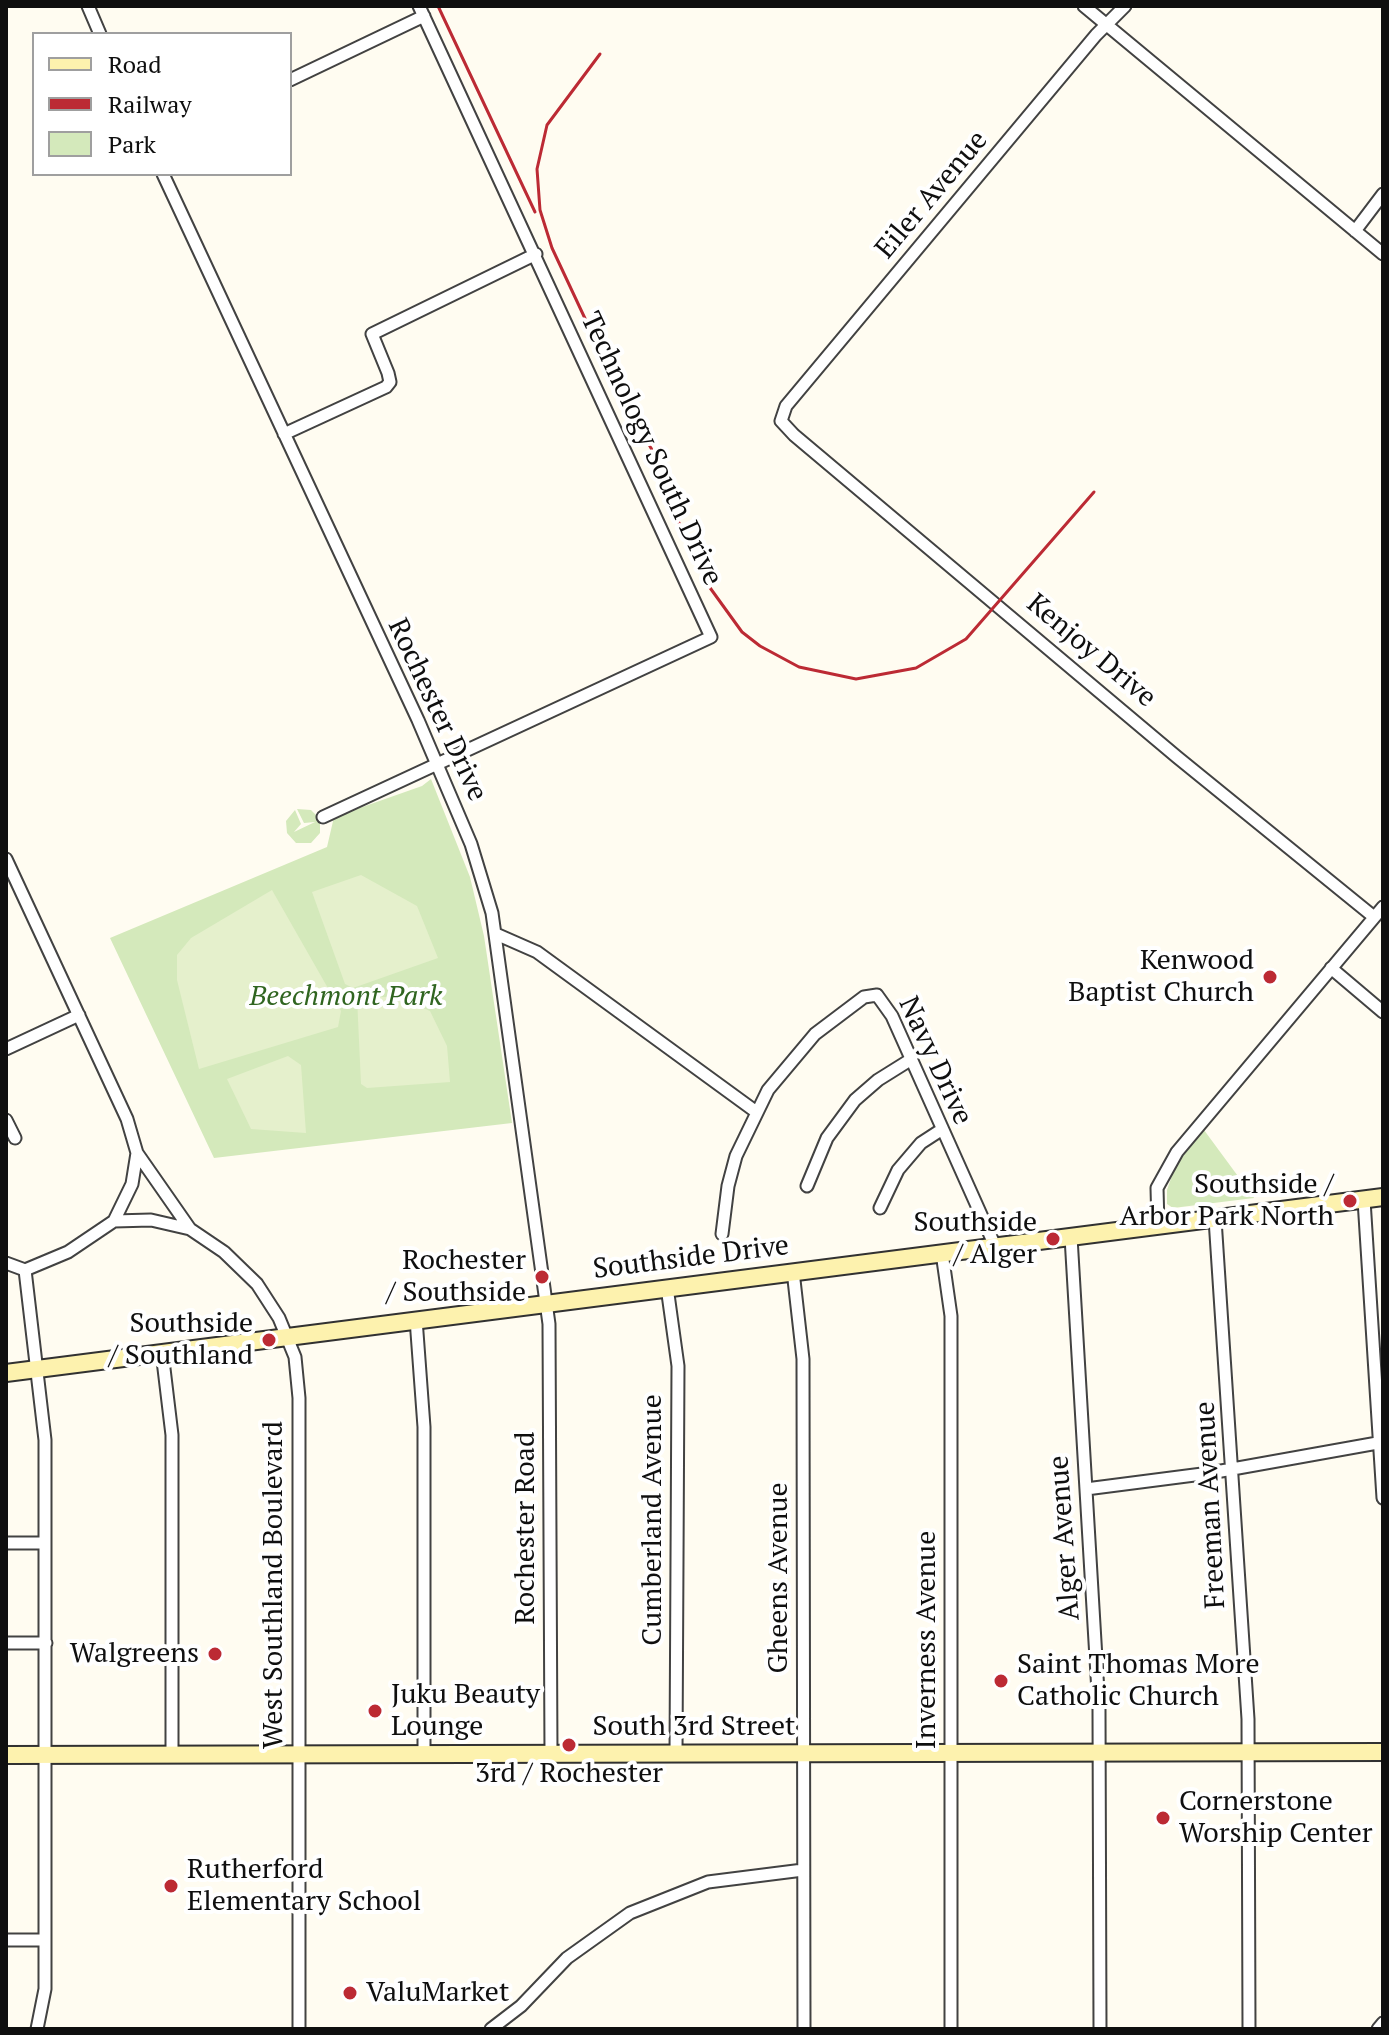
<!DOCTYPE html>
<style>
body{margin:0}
#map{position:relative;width:1389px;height:2035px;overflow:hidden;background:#fffcf1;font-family:"PT Serif",serif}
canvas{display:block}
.frame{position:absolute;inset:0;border:8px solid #0f0f0f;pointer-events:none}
.legend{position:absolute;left:32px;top:32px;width:260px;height:144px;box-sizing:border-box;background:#fff;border:2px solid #9f9f9f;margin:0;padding:10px 14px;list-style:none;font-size:24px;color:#0f0f0f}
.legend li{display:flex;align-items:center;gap:16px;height:40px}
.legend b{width:40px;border:2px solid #9f9f9f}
</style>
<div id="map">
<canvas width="1389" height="2035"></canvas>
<div class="frame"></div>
<ul class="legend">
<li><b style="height:10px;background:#fdf2ae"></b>Road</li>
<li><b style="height:10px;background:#bc2a34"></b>Railway</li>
<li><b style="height:22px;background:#d4e9bb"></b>Park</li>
</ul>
</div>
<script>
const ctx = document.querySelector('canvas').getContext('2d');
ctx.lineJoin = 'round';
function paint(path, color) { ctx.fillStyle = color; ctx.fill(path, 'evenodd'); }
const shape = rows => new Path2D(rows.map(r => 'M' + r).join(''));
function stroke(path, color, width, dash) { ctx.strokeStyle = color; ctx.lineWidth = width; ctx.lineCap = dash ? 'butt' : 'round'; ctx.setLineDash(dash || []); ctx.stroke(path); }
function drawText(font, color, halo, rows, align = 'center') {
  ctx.font = font + ' "PT Serif",serif'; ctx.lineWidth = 8; ctx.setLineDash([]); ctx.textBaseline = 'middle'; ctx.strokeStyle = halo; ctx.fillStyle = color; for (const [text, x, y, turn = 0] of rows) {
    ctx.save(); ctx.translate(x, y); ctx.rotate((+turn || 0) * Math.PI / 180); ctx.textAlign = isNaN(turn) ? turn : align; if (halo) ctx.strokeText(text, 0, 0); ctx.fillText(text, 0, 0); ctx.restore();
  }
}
paint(shape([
 [431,779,470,877,484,936,512,1123,214,1158,110,938,327,847,334,817,422,786],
 [297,809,311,810,320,819,320,833,311,843,296,843,287,833,286,821,295,810,301,824,294,832,315,822,304,823],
 [1204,1130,1243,1183,1240,1191,1251,1191,1254,1198,1173,1208,1167,1204,1167,1190,1175,1167,1167,1179,1163,1199,1167,1176]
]), '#d4e9bb');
paint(shape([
 [361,875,417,906,438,958,353,988,345,984,312,892],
 [272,890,341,1011,338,1027,199,1069,177,980,177,955,191,938],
 [357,997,397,997,430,1011,447,1046,450,1082,367,1088,361,1084],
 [288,1056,301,1065,306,1133,251,1129,227,1079]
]), '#e5f0cc');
const street = shape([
 [88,6,100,34],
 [1084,6,1383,254],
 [1125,6,1096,35,786,406,781,421,794,435,1177,757,1374,917],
 [290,80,424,16],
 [163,174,418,720,471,844,492,913,549,1324,551,1754],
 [1355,231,1383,194],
 [284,434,386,387,390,382,388,373,372,334,536,254],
 [323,817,711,637,419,6],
 [6,859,127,1119,137,1153,190,1229,224,1252,257,1284,279,1318,295,1357,299,1398,299,2029],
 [496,934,537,952,755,1111],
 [1331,968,1383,1012],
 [6,1049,79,1015],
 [6,1120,15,1138],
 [807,1186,827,1138,855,1100,878,1080,910,1060],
 [1364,1200,1383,1498],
 [880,1208,898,1170,921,1143,941,1130],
 [1215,1219,1248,1719,1249,2029],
 [114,1221,151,1220,190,1229],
 [1158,1226,1157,1188,1177,1152,1383,907],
 [722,1234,728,1186,736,1156,768,1090,815,1034,864,997,877,995,892,1016,995,1246],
 [1071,1237,1099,1709,1100,2029],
 [942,1253,951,1316,951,2029],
 [6,1263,25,1270,45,1440,45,1989,37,2029],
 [25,1270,68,1252,114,1221,132,1184,137,1153],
 [793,1271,803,1359,804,2029],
 [667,1287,678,1366,676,1753],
 [416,1319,424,1427,424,1754],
 [162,1352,172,1435,172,1754],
 [1086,1489,1210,1473,1383,1442],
 [6,1543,45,1543],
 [6,1643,46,1643],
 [6,1940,45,1940],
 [491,2029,521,2006,567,1958,630,1913,708,1882,803,1870],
 [1378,2029,1383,2023]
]);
const secondary = shape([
 [6,1373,1383,1197],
 [6,1755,1383,1752]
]);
stroke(street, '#424242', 15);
stroke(secondary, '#313131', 20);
stroke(street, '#fff', 11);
stroke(secondary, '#fdf2ae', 16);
stroke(shape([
 [438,6,535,212],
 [600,54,547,125,537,169,540,210,552,248,618,389,666,475],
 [664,491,708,585,742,632,760,646,799,667,856,679,916,668,966,639,1094,492]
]), '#bc2a34', 3);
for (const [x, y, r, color] of [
 [1270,977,8,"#bc2a34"],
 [1350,1201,8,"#bc2a34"],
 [1053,1239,8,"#bc2a34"],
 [542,1277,8,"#bc2a34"],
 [269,1340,8,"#bc2a34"],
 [215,1654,8,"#bc2a34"],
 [1001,1681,8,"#bc2a34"],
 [375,1711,8,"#bc2a34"],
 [569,1745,8,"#bc2a34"],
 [1163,1818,8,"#bc2a34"],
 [171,1886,8,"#bc2a34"],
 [350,1993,8,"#bc2a34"]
]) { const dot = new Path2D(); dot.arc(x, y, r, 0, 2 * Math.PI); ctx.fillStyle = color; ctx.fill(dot); stroke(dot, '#fff', 3); }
drawText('28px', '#0f0f0f', '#fff', [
 ["Eiler Avenue",932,195,-50],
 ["Technology South Drive",651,449,65],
 ["Kenjoy Drive",1091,651,40],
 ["Rochester Drive",437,710,65],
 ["Navy Drive",935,1061,65],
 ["Southside Drive",691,1258,-7],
 ["Freeman Avenue",1211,1505,-93],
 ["Cumberland Avenue",653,1520,-90],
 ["Rochester Road",526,1528,-90],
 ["Alger Avenue",1065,1538,-94],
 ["Gheens Avenue",779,1578,-90],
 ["West Southland Boulevard",274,1585,-90],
 ["Inverness Avenue",927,1640,-90],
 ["South 3rd Street",694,1727]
]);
drawText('28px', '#0f0f0f', '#fff', [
 ["Kenwood",1254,961],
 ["Baptist Church",1254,993],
 ["Southside /",1334,1185],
 ["Arbor Park North",1334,1217],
 ["Southside",1037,1223],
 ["/ Alger",1037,1255],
 ["Rochester",526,1261],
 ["/ Southside",526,1293],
 ["Southside",253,1324],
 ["/ Southland",253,1356],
 ["Walgreens",199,1654],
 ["Saint Thomas More",1017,1665,"left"],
 ["Catholic Church",1017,1697,"left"],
 ["Juku Beauty",391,1695,"left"],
 ["Lounge",391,1727,"left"],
 ["3rd / Rochester",569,1774,"center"],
 ["Cornerstone",1179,1802,"left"],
 ["Worship Center",1179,1834,"left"],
 ["Rutherford",187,1870,"left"],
 ["Elementary School",187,1902,"left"],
 ["ValuMarket",366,1993,"left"]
], 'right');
drawText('italic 28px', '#306520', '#fff', [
 ["Beechmont Park",346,997]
]);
</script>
